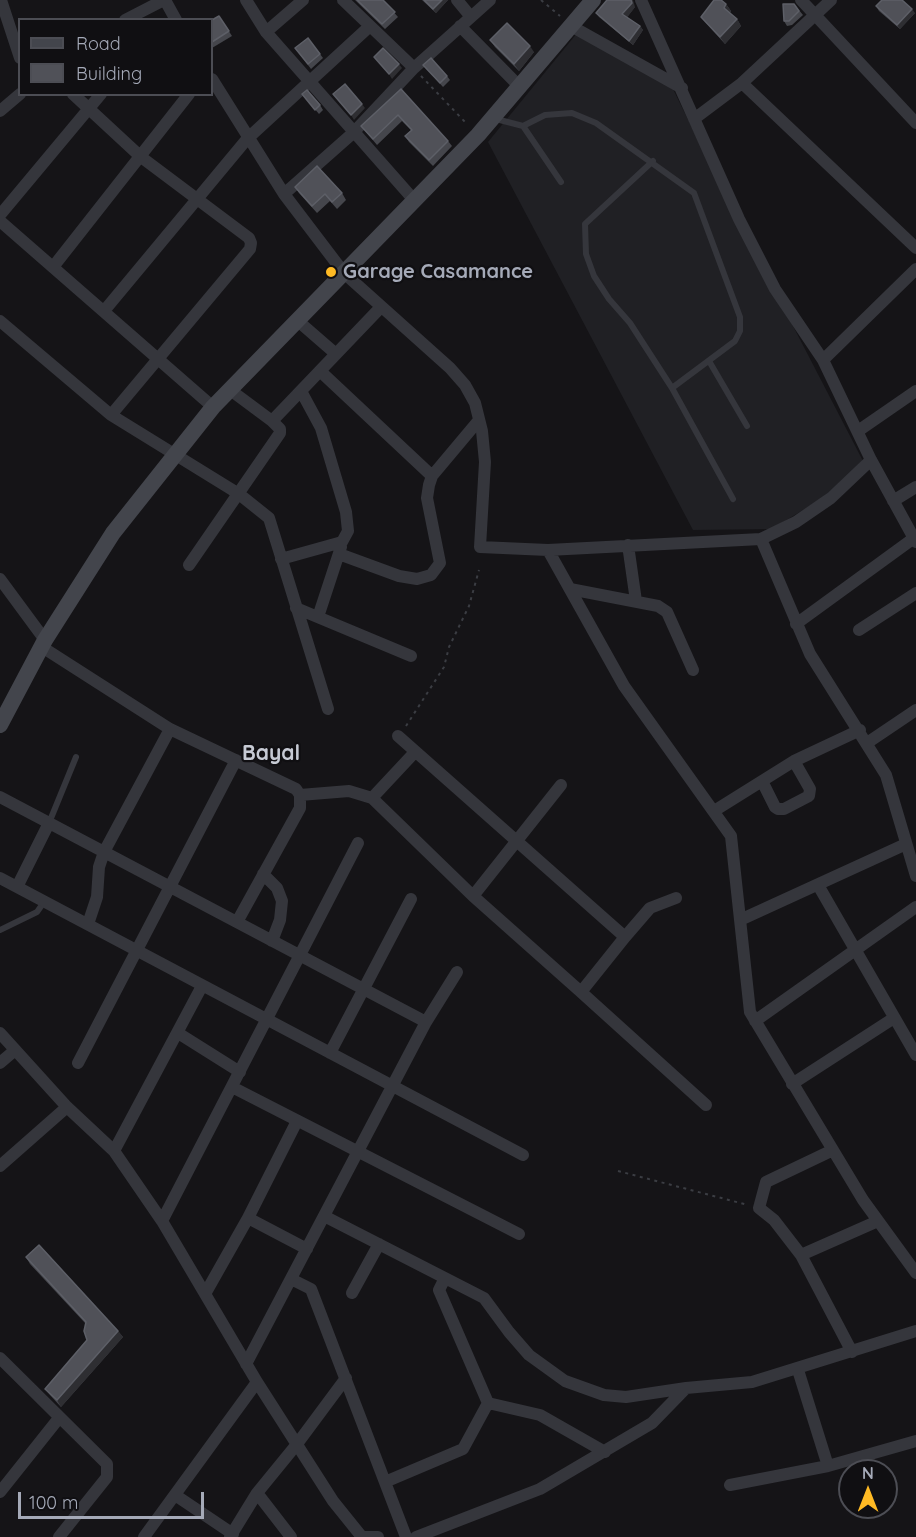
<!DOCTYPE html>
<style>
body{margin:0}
#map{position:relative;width:916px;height:1537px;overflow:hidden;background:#151417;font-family:Quicksand,sans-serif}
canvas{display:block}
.legend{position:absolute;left:18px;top:18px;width:195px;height:78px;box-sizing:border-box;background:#100f12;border:2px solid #4c4d54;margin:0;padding:8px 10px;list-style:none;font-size:18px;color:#a5aab8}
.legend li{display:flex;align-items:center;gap:12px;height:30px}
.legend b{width:30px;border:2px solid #4c4d54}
.north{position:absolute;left:838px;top:1459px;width:60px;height:60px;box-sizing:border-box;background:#100f12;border:2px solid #4c4d54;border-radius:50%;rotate:0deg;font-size:16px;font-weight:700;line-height:24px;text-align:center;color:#a5aab8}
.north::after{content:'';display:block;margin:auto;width:21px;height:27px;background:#ffba24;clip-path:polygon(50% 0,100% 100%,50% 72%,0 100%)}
.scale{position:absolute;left:18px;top:1492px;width:186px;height:27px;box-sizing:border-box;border:3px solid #a5aab8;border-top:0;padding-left:8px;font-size:18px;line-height:21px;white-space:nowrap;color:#a5aab8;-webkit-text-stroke:4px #100f12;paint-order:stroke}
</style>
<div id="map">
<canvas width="916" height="1537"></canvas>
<ul class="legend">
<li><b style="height:8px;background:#43454c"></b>Road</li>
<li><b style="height:16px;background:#505158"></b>Building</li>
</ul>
<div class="north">N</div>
<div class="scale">100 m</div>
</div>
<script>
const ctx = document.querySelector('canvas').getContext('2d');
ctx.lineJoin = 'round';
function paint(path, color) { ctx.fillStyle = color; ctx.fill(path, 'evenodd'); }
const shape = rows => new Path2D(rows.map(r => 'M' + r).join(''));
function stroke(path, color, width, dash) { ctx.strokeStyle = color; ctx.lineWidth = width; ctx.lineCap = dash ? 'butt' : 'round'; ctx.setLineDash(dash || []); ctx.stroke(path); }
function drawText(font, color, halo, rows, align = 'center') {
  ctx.font = font + ' Quicksand,sans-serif'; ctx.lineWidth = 4.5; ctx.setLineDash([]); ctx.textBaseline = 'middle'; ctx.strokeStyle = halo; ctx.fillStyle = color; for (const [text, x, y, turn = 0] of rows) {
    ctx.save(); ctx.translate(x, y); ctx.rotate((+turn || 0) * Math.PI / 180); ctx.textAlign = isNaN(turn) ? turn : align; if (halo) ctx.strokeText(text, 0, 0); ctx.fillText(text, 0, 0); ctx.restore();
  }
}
paint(shape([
 [578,32,673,89,724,193,863,461,824,497,772,529,693,530,488,142]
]), '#202024');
stroke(shape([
 [541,0,560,16],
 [421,76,467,124],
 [406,726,444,667,449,647,469,606,479,570],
 [618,1171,748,1205]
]), '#3b3d43', 2, [3, 4.5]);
stroke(shape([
 [496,119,523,126,545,115,572,113,596,123,694,193,740,317,740,331,735,341,672,388,733,499],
 [523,126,561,182],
 [653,161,585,224,586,254,594,276,609,299,630,323,672,388],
 [709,361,747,426],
 [49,823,76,757],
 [0,930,37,912,44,902]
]), '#35363c', 6);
stroke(shape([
 [1,0,20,58],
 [165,0,176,20],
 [246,0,266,32,414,200],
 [343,0,414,68],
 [457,0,471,17],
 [641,0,739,219,775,289,823,360,871,460,916,542],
 [801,0,916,123],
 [125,20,164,0],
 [460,26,519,86],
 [571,26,682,88],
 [266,32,303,0],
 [212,79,284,194,344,273,450,368,465,385,475,403,482,431,485,462,480,547,548,550,761,539,796,522,831,498,871,460],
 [742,83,916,248],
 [73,94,141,157,249,238,251,243,250,249,111,415],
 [0,111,20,94],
 [694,119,742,83,831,0],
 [284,194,353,133,414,68,490,0],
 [0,215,101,94],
 [0,221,213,407],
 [53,267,189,94],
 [104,311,247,139,370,26],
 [0,321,111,415,239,494,269,518,328,709],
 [298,321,336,354],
 [823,360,916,269],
 [320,371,432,476],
 [272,421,381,307],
 [858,431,916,391],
 [893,501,916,487],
 [761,539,810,654,886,775,916,876],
 [628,545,636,601],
 [548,550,624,686,731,836,750,1012,863,1200,916,1273],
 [339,554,399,576,417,579,431,575,440,563,427,498,429,485,432,476,479,420],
 [281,559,342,542,348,531,346,512,321,428,301,391],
 [189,565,280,433,280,429,272,421,229,389],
 [0,579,45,640],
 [570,589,658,606,667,612,693,670],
 [296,608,411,656],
 [318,617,341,547],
 [796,624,914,538],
 [859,630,916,593],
 [42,647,170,729,296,789,300,795,349,791,372,798,473,896,581,992,625,937,398,736],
 [867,743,916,710],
 [762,781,775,807,778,809,784,809,809,796,810,789,794,761],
 [0,797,426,1022,457,972],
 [372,798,415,752],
 [714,811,794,761,860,730],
 [263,874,277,888,282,901,280,920,272,941],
 [0,878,523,1155],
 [818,885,916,1055],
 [17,887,49,823],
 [473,896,561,785],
 [740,920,906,844],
 [237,922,300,808,300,795],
 [88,924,97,897,99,867,104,852,170,729],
 [625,937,650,908,676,898],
 [581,992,706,1105],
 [755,1021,916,907],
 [0,1033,67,1107,114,1151,162,1221,257,1382,333,1501,362,1537],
 [178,1033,240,1072],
 [330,1053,411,899],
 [0,1063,14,1051],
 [78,1063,236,760],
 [792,1084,894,1018],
 [232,1087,519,1234],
 [833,1150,766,1182,759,1208,774,1220,801,1255,852,1352],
 [114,1151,202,986],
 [0,1166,67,1107],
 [324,1216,484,1298,509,1332,529,1355,565,1381,604,1395,626,1397,686,1388],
 [248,1218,307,1249],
 [162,1221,358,843],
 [801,1255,878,1221],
 [445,1278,439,1290,488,1403,540,1415,605,1452],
 [291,1279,311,1289,406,1537],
 [352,1293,379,1244],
 [205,1294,248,1218,297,1121],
 [0,1358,107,1464,107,1477,59,1537],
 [246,1364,426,1022],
 [798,1370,828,1466],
 [385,1482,463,1449,488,1403],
 [730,1485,828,1466,916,1441],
 [0,1492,59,1418],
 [257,1493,291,1537],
 [175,1495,233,1534],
 [144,1537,257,1382],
 [230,1537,257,1493,297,1444,346,1378],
 [361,1537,378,1537],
 [416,1537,540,1489,652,1423,686,1388,752,1382,916,1331]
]), '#35363c', 12);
stroke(shape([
 [0,725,45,640,113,533,213,407,478,135,593,0]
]), '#43454c', 16);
paint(shape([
 [355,0,383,0,398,17,385,29],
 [422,0,448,0,436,13],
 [726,4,731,11,730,13,737,19,741,26,725,44,706,23,701,17],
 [794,4,803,15,792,25,787,26,784,21],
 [876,6,915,13,900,29,879,11],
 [635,7,627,17,640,26,643,30,633,45,599,17,596,13],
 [219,16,232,36,212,48,212,20],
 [308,38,323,58,311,69,295,48],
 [490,40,534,52,519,71,495,47],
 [423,65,447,76,450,80,443,87],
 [401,89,448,141,452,146,433,166,409,142,405,136,411,130,402,121,377,145,361,126],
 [302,94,320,105,323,110,319,114],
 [295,187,342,193,346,200,337,209,330,201,317,213,299,193],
 [26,1257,118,1331,123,1337,61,1407,50,1395,45,1389,87,1340,85,1323,30,1264]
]), '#45464c');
paint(shape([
 [442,0,448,0,436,13,433,9],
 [631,0,633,0,635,7,626,19,622,14],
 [726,4,731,11,728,14,724,8],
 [912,9,915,13,900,29,897,25],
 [737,19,741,26,725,44,720,37],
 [640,26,643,30,633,45,629,41],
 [530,46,534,52,519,71,514,64],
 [399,64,402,68,392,79,389,74],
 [362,104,365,108,354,120,351,115],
 [118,1331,123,1337,61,1407,57,1400]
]), '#2e2e32');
const building = shape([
 [357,0,383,0,395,12,382,24,357,0],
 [424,0,442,0,433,9,424,0],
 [607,0,631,0,632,3,622,14,640,26,629,41,596,13,607,0],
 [714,0,721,0,726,4,724,8,737,19,720,37,701,17,714,0],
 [882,0,902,0,912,9,897,25,876,6,882,0],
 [783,4,794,4,799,11,789,21,784,21,783,4],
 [219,16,229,31,212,42,212,20,219,16],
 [507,23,530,46,514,64,490,40,507,23],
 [308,38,320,54,308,64,295,48,308,38],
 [383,48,399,64,389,74,374,57,383,48],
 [431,58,447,76,440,83,423,65,431,58],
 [345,84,362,104,351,115,333,94,345,84],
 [401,89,448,141,429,160,405,136,412,130,398,115,373,139,361,126,401,89],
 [307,90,320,105,315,110,302,94,307,90],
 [317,166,342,193,332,202,325,194,312,206,295,187,317,166],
 [39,1245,118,1331,57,1400,45,1389,87,1340,84,1331,86,1322,26,1257,39,1245]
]);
paint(building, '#505158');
stroke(building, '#5d5f67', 1.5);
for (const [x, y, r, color] of [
 [331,272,6,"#ffba24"]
]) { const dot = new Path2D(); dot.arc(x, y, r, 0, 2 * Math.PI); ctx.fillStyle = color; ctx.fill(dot); stroke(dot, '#100f12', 2); }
drawText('bold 20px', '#a5aab8', '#100f12', [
 ["Garage Casamance",343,272]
], 'left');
drawText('bold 21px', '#c6cad4', '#100f12', [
 ["Bayal",271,754]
]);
</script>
